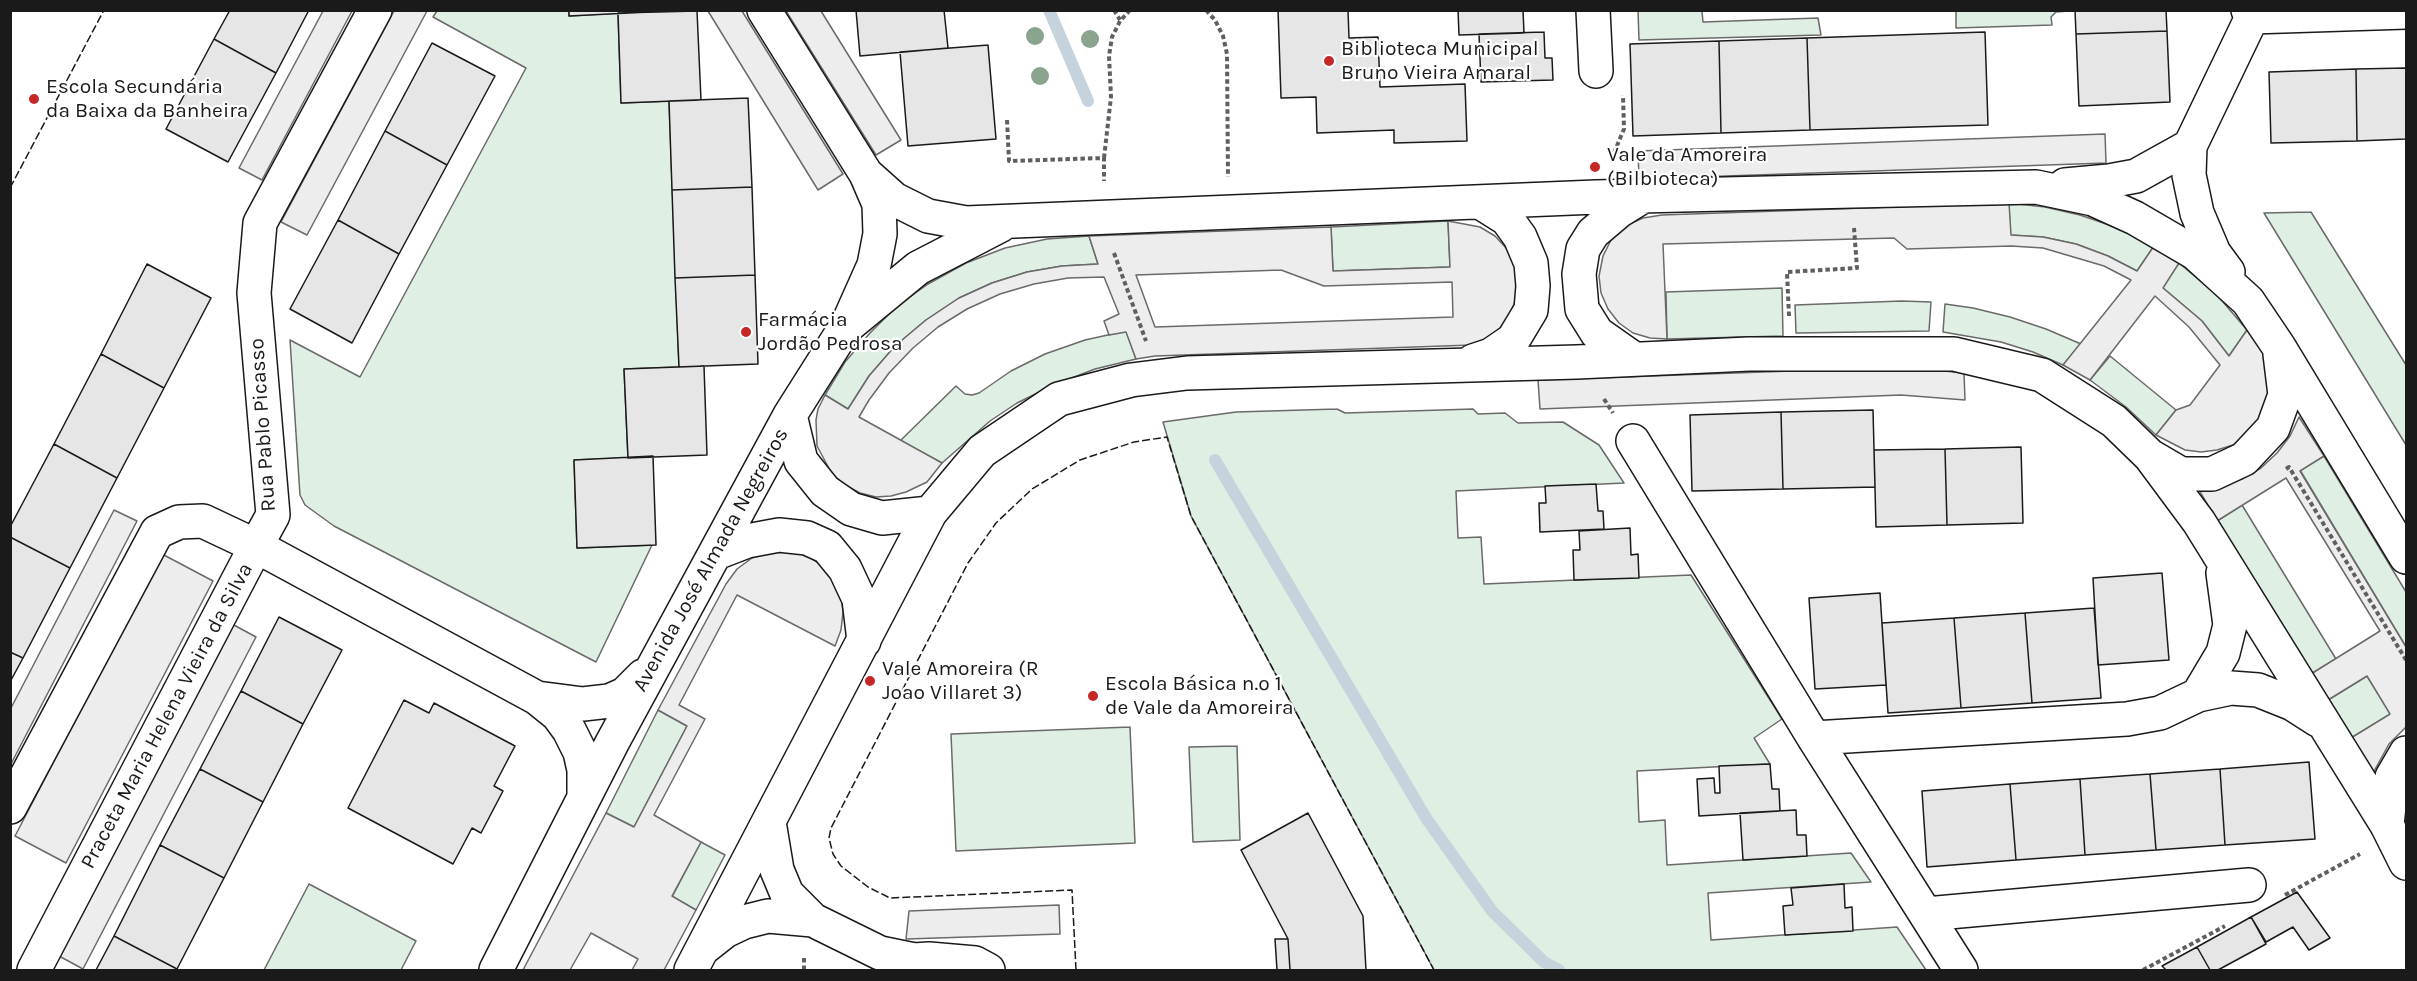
<!DOCTYPE html>
<meta charset="utf-8">
<style>
body{margin:0}
#map{position:relative;width:2417px;height:981px;overflow:hidden;background:#fff;font-family:Karla,sans-serif}
canvas{display:block}
.frame{position:absolute;inset:0;border:12px solid #1a1a1a;pointer-events:none}
</style>
<div id="map">
<canvas width="2417" height="981"></canvas>
<div class="frame"></div>
</div>
<script>
const ctx = document.querySelector('canvas').getContext('2d');
ctx.lineJoin = 'round';
function paint(path, color) { ctx.fillStyle = color; ctx.fill(path, 'evenodd'); }
const shape = rows => new Path2D(rows.map(r => 'M' + r).join(''));
function stroke(path, color, width, dash) { ctx.strokeStyle = color; ctx.lineWidth = width; ctx.lineCap = dash ? 'butt' : 'round'; ctx.setLineDash(dash || []); ctx.stroke(path); }
function drawText(font, color, halo, rows, align = 'center') {
  ctx.font = font + ' Karla,sans-serif'; ctx.lineWidth = 4.5; ctx.setLineDash([]); ctx.textBaseline = 'middle'; ctx.strokeStyle = halo; ctx.fillStyle = color; for (const [text, x, y, turn = 0] of rows) {
    ctx.save(); ctx.translate(x, y); ctx.rotate((+turn || 0) * Math.PI / 180); ctx.textAlign = isNaN(turn) ? turn : align; if (halo) ctx.strokeText(text, 0, 0); ctx.fillText(text, 0, 0); ctx.restore();
  }
}
const green = shape([
 [569,10,569,16,618,13,621,103,669,101,679,367,624,369,628,458,574,460,577,548,652,545,596,662,334,526,305,505,300,495,299,480,290,340,360,377,526,68,433,17,437,11,569,10],
 [1959,10,2069,10,2069,11,2056,12,2051,17,2052,25,1956,28,1956,12,1959,10],
 [1638,11,1702,11,1703,22,1818,18,1821,35,1639,40,1638,11],
 [2009,203,2045,207,2080,215,2118,228,2154,246,2137,271,2108,256,2076,244,2043,237,2010,235,2009,203],
 [2311,212,2406,365,2406,445,2264,213,2311,212],
 [1448,221,1450,267,1333,271,1331,227,1448,221],
 [1089,236,1098,264,1062,266,1027,272,992,283,959,298,926,320,895,346,869,376,848,409,825,395,845,362,870,333,897,306,928,284,966,263,1005,248,1047,239,1089,236],
 [2179,263,2217,295,2247,330,2229,356,2202,321,2162,287,2179,263],
 [1782,288,1783,336,1667,339,1666,292,1782,288],
 [1902,301,1931,302,1929,331,1796,333,1795,305,1902,301],
 [1945,304,1973,308,2010,317,2046,329,2081,344,2063,365,2033,352,2001,342,1943,332,1945,304],
 [1126,331,1136,359,1095,369,1056,384,1017,403,990,421,942,463,900,441,956,386,965,394,972,395,979,393,1011,371,1045,354,1085,340,1126,331],
 [2110,356,2176,410,2156,435,2126,407,2090,380,2110,356],
 [1337,409,1345,413,1473,409,1478,414,1505,413,1518,423,1563,422,1599,445,1624,483,1456,491,1458,538,1481,537,1484,584,1691,575,1782,719,1754,738,1770,764,1637,771,1639,822,1665,820,1667,865,1851,853,1871,882,1708,893,1711,940,1897,927,1926,970,1434,970,1191,516,1163,422,1236,412,1337,409],
 [2324,456,2406,592,2406,647,2300,470,2324,456],
 [2242,505,2336,659,2311,674,2217,521,2242,505],
 [2367,676,2391,714,2351,738,2328,700,2367,676],
 [658,710,687,726,634,827,606,813,658,710],
 [1130,727,1135,843,956,851,951,734,1130,727],
 [1237,746,1240,840,1193,842,1189,747,1237,746],
 [701,842,725,855,696,910,672,897,701,842],
 [309,884,416,941,401,970,264,970,309,884]
]);
paint(green, '#e0efe3');
stroke(green, '#6a6a6a', 1.5);
const parking = shape([
 [323,11,352,11,262,180,239,168,323,11],
 [394,11,427,11,307,235,281,222,394,11],
 [708,11,742,11,843,174,818,190,708,11],
 [786,11,821,11,901,140,876,155,786,11],
 [2105,134,2106,163,1639,179,1638,151,2105,134],
 [2009,203,2011,235,2043,237,2076,244,2108,256,2137,271,2154,246,2179,263,2163,288,2202,321,2229,356,2247,330,2258,343,2266,358,2270,391,2258,423,2247,435,2233,445,2217,450,2201,452,2185,450,2156,435,2176,410,2190,405,2220,365,2189,327,2155,296,2090,380,2063,365,2131,280,2104,266,2043,248,2011,246,1907,249,1894,238,1663,244,1667,339,1650,338,1633,333,1619,323,1608,309,1601,293,1599,276,1603,256,1611,240,1625,226,1643,218,1662,215,2009,203],
 [1448,221,1480,227,1495,236,1507,249,1515,265,1518,283,1516,299,1510,315,1500,328,1487,338,1472,345,1155,356,1136,359,1126,332,1109,335,1104,321,1119,314,1104,277,1068,278,1034,284,1000,294,967,309,938,327,913,348,889,373,869,400,859,417,942,463,927,482,906,492,891,496,876,497,860,493,845,485,832,474,817,446,816,420,818,409,825,395,848,409,869,376,895,346,926,320,959,298,992,283,1027,272,1062,266,1098,264,1089,236,1331,227,1333,271,1450,267,1448,221],
 [1281,270,1324,286,1452,282,1453,317,1155,327,1136,275,1281,270],
 [1904,367,1964,373,1965,400,1901,395,1540,409,1538,380,1904,367],
 [2299,417,2324,456,2300,471,2406,647,2406,727,2389,744,2373,773,2351,738,2390,714,2367,676,2328,700,2311,674,2380,631,2286,478,2217,521,2198,488,2221,486,2242,479,2261,468,2277,453,2290,436,2299,417],
 [114,510,137,521,11,764,11,708,114,510],
 [788,551,806,555,821,565,833,579,841,595,843,612,841,630,835,646,737,595,679,705,705,719,654,815,701,842,672,896,696,910,664,970,632,970,638,959,591,933,570,970,523,970,606,813,634,827,687,726,658,710,726,584,737,569,752,558,770,552,788,551],
 [162,554,213,581,66,863,15,836,162,554],
 [232,624,256,637,83,969,59,956,232,624],
 [1059,905,1060,934,906,939,909,911,1059,905]
]);
paint(parking, '#ededed');
stroke(parking, '#6a6a6a', 1.5);
stroke(shape([
 [1049,10,1088,101],
 [1215,460,1426,818,1492,911,1544,962,1559,970]
]), '#c6d2dc', 12);
const building = shape([
 [230,10,309,10,276,73,214,39,230,10],
 [569,10,649,10,649,12,569,16,569,10],
 [856,10,944,10,948,48,860,56,856,10],
 [1278,10,1348,10,1349,38,1378,37,1380,87,1465,84,1467,141,1394,143,1394,130,1317,133,1316,97,1281,98,1278,10],
 [1458,10,1523,10,1524,33,1459,35,1458,10],
 [2075,10,2166,10,2167,31,2076,34,2075,10],
 [697,11,701,100,621,103,618,13,697,11],
 [2167,31,2170,102,2079,106,2076,34,2167,31],
 [1544,32,1545,58,1552,58,1553,80,1481,82,1479,34,1544,32],
 [1985,32,1988,125,1810,130,1807,38,1985,32],
 [1807,38,1810,130,1721,133,1719,41,1807,38],
 [214,39,276,73,228,162,166,129,214,39],
 [1719,41,1721,133,1633,136,1630,44,1719,41],
 [432,43,495,76,447,165,385,131,432,43],
 [988,45,996,139,908,146,900,52,988,45],
 [2406,68,2406,139,2357,141,2356,69,2406,68],
 [2356,69,2357,141,2271,143,2269,72,2356,69],
 [748,98,752,187,672,190,669,101,748,98],
 [385,131,447,165,399,254,338,220,385,131],
 [752,187,755,275,675,278,672,190,752,187],
 [338,220,399,254,352,343,290,309,338,220],
 [147,264,211,298,164,388,101,354,147,264],
 [755,275,758,364,679,367,675,278,755,275],
 [101,354,164,388,117,478,54,444,101,354],
 [704,366,707,455,628,458,624,369,704,366],
 [1873,410,1875,487,1783,489,1781,412,1873,410],
 [1781,412,1783,489,1692,491,1690,415,1781,412],
 [54,444,117,478,70,568,10,537,10,527,54,444],
 [2021,447,2023,523,1947,525,1945,449,2021,447],
 [1945,449,1947,525,1876,527,1874,450,1945,449],
 [653,456,656,545,577,548,574,460,653,456],
 [1596,484,1598,511,1603,511,1604,529,1540,532,1539,503,1546,503,1545,486,1596,484],
 [1630,528,1631,555,1638,554,1639,578,1574,580,1573,550,1580,550,1579,531,1630,528],
 [10,537,70,568,23,658,10,652,10,537],
 [2162,573,2169,660,2098,665,2093,578,2162,573],
 [1880,593,1886,685,1815,689,1809,598,1880,593],
 [2094,608,2101,698,2032,703,2025,613,2094,608],
 [2025,613,2032,703,1961,708,1954,618,2025,613],
 [279,617,342,650,303,724,241,691,279,617],
 [1954,618,1961,708,1888,713,1882,623,1954,618],
 [10,652,23,658,10,682,10,652],
 [241,691,303,724,263,802,200,769,241,691],
 [404,700,429,713,434,703,515,746,494,786,503,791,481,833,472,828,453,864,348,808,404,700],
 [2309,762,2315,839,2225,845,2220,769,2309,762],
 [1770,764,1772,789,1779,789,1780,811,1699,816,1697,779,1714,778,1715,793,1720,793,1719,766,1770,764],
 [200,769,263,802,224,878,160,845,200,769],
 [2220,769,2225,845,2156,850,2150,774,2220,769],
 [2150,774,2156,850,2085,855,2080,779,2150,774],
 [2080,779,2085,855,2016,860,2010,784,2080,779],
 [2010,784,2016,860,1927,867,1922,791,2010,784],
 [1796,810,1797,835,1806,835,1807,856,1743,860,1740,813,1796,810],
 [1308,813,1363,916,1366,970,1290,970,1288,939,1241,850,1308,813],
 [160,845,224,878,177,969,114,936,160,845],
 [1844,884,1845,908,1852,907,1853,931,1785,935,1783,906,1793,905,1791,888,1844,884],
 [2297,892,2330,938,2309,950,2293,927,2266,942,2251,917,2297,892],
 [2251,917,2266,944,2218,970,2210,970,2197,947,2251,917],
 [114,936,177,969,176,970,96,970,114,936],
 [1275,939,1288,939,1290,970,1277,970,1275,939],
 [2197,947,2210,970,2166,970,2162,966,2197,947]
]);
paint(building, '#e6e6e6');
stroke(building, '#1a1a1a', 1.5);
const street = shape([
 [375,10,260,223,254,293,273,515,256,546,537,698,558,715,569,730,580,752,584,770,584,796],
 [764,10,866,174,879,204,880,234,874,265,849,321],
 [1593,10,1596,71],
 [2252,17,2406,12],
 [866,174,894,199,928,216,966,223,1596,197,1853,191,2036,187,2093,199,2135,218,2195,253,2248,301,2279,347,2406,557],
 [2065,185,2109,181,2136,176,2190,146],
 [2228,272,2214,253,2197,213,2189,175,2190,146,2252,17,2248,10],
 [1634,359,1597,333,1582,309,1579,274,1583,249,1593,233,1619,211,1645,195],
 [1473,361,1491,355,1513,340,1531,310,1533,286,1531,263,1520,237,1507,219,1480,202],
 [790,415,801,461,825,491,851,509,882,518,930,513],
 [1633,441,1814,738,1961,970],
 [2152,457,2181,474,2212,474,2244,459,2273,428,2285,395,2280,354],
 [716,553,747,541,779,535,807,538,827,547,845,569,859,599,864,641],
 [2198,695,2223,653,2230,625,2223,573],
 [537,698,583,704,609,701,625,694,643,676],
 [1814,738,2127,719,2160,713,2198,695,2231,688,2258,690,2293,704,2318,720],
 [10,807,157,532,179,522,203,521,256,546,34,970],
 [769,822,777,870,787,894,813,920,880,953,914,960,929,959,975,963,988,970],
 [2387,825,2392,777,2406,753],
 [1926,914,2249,885],
 [706,946,725,931,744,922,768,916,813,920],
 [496,970,612,743,790,415,845,328,918,268,1001,225],
 [691,970,930,513,982,451,1059,399,1131,380,1187,373,1577,362,1749,354,1954,354,2042,375,2114,421,2150,456,2199,522,2387,825,2406,863]
]);
stroke(street, '#1a1a1a', 36);
stroke(shape([
 [1114,10,1120,20],
 [1206,10,1215,20,1223,36,1227,54,1228,177],
 [1007,120,1009,161,1104,158,1104,181],
 [1104,158,1111,97,1109,56,1112,37,1120,21,1130,10],
 [1611,160,1624,129,1623,95],
 [1114,253,1146,341],
 [1789,316,1787,272,1857,268,1854,228],
 [1604,399,1613,413],
 [2286,469,2289,467,2406,660],
 [2285,895,2360,854],
 [804,970,804,956],
 [2143,970,2225,926]
]), '#5f5f5f', 4, [4.5, 3]);
stroke(street, '#fff', 33);
stroke(shape([
 [10,188,104,10],
 [1076,970,1072,890,890,898,868,887,841,866,833,854,829,838,831,828,968,563,996,523,1032,489,1080,460,1134,442,1167,437,1191,516,1434,970]
]), '#1a1a1a', 1.5, [8, 3]);
ctx.fillStyle = '#8aa48f';
for (const [x, y] of [
 [1035,36],
 [1090,39],
 [1040,76]
]) { ctx.beginPath(); ctx.arc(x, y, 9, 0, 2 * Math.PI); ctx.fill(); }
for (const [x, y, r, color] of [
 [1329,61,6,"#c62828"],
 [34,99,6,"#c62828"],
 [1595,167,6,"#c62828"],
 [746,332,6,"#c62828"],
 [870,681,6,"#c62828"],
 [1093,696,6,"#c62828"]
]) { const dot = new Path2D(); dot.arc(x, y, r, 0, 2 * Math.PI); ctx.fillStyle = color; ctx.fill(dot); stroke(dot, '#fff', 2); }
drawText('21px', '#1a1a1a', '#fff', [
 ["Biblioteca Municipal",1341,49],
 ["Bruno Vieira Amaral",1341,73],
 ["Escola Secundária",46,87],
 ["da Baixa da Banheira",46,111],
 ["Vale da Amoreira",1607,155],
 ["(Bilbioteca)",1607,179],
 ["Farmácia",758,320],
 ["Jordão Pedrosa",758,344],
 ["Vale Amoreira (R",882,669],
 ["Joao Villaret 3)",882,693],
 ["Escola Básica n.º 1",1105,684],
 ["de Vale da Amoreira",1105,708]
], 'left');
drawText('21px', '#1a1a1a', '#fff', [
 ["Rua Pablo Picasso",263,425,-94],
 ["Avenida José Almada Negreiros",711,560,-61],
 ["Praceta Maria Helena Vieira da Silva",167,716,-62]
]);
</script>
